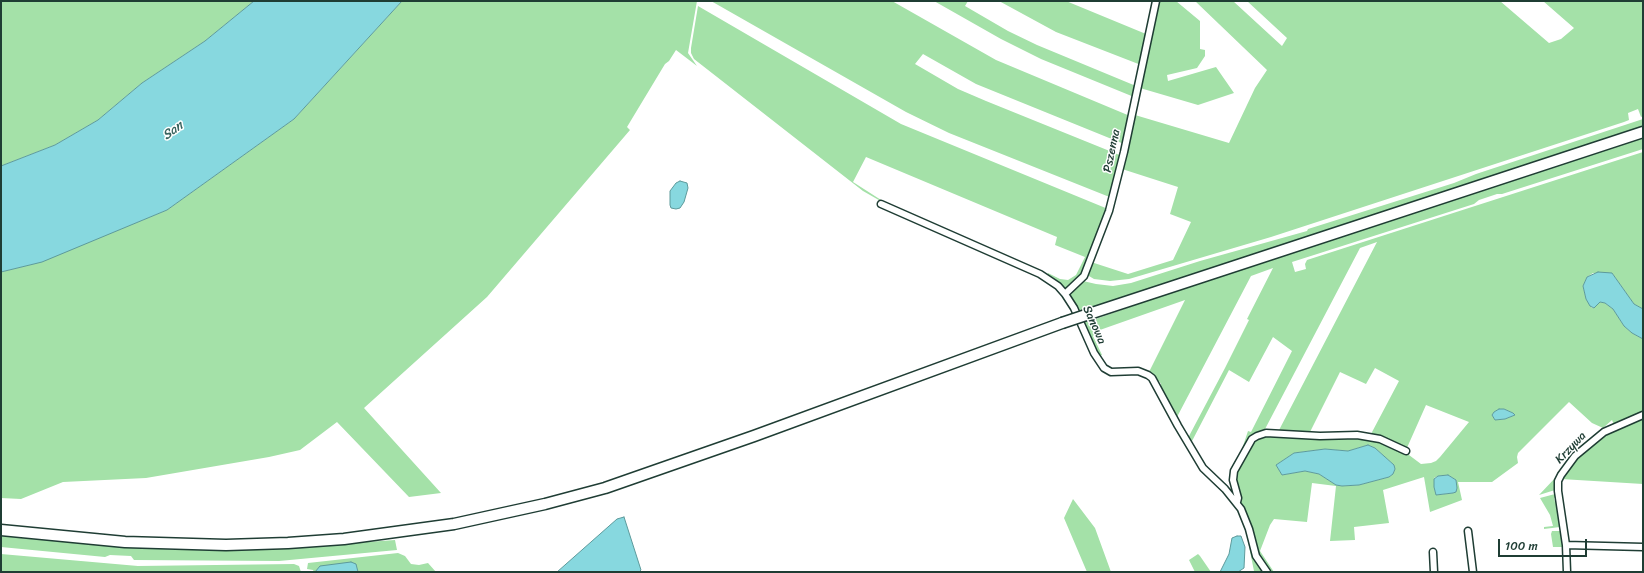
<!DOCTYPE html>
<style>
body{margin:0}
#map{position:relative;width:1644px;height:573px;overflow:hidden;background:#fff;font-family:Sriracha,sans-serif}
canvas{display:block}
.frame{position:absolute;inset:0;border:2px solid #1f3d34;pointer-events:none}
.scale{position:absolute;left:1498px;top:539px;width:89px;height:18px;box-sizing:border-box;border:2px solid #1f3d34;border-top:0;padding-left:5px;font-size:12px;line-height:14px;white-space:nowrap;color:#1f3d34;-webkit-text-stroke:3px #fff;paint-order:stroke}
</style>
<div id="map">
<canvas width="1644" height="573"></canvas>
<div class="frame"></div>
<div class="scale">100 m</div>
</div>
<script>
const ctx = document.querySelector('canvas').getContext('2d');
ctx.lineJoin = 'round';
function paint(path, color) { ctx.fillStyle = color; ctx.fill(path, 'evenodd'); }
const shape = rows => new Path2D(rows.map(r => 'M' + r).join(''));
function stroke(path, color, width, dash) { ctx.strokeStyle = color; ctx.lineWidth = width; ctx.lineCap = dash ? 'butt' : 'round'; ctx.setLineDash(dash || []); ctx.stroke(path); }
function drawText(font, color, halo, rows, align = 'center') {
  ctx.font = font + ' Sriracha,sans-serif'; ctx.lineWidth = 3; ctx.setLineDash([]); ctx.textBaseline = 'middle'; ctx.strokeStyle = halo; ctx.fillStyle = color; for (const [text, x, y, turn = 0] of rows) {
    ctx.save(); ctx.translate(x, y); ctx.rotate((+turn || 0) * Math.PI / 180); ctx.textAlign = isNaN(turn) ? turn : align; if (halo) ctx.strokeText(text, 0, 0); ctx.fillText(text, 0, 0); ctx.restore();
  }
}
paint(shape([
 [1,1,254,1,205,41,142,83,98,120,55,145,1,166],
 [402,1,697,1,688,53,697,66,676,50,669,61,665,64,627,127,630,130,487,297,364,408,441,493,409,497,337,422,300,450,269,457,146,478,63,482,21,499,1,498,1,272,36,263,167,210,294,119],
 [711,1,892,1,996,60,1130,116,1124,144,976,84,923,54,915,64,958,89,986,101,1122,156,1112,198,949,133,906,112],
 [934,1,968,1,965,6,1008,31,1037,45,1136,86,1134,97,1041,59,1001,39],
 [999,1,1066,1,1146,34,1141,65,1056,32],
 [1157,1,1176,1,1200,21,1200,49,1205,50,1205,56,1197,68,1167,75,1168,81,1216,67,1234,93,1198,105,1140,88,1135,115,1229,143,1255,88,1267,70,1195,1,1233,1,1282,46,1287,38,1247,1,1500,1,1549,43,1561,39,1574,28,1543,1,1643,1,1643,116,1641,117,1638,109,1628,113,1629,120,1624,122,1271,237,1129,279,1110,281,1094,279,1089,276,1088,273,1090,261,1108,220,1116,196,1107,227,1091,262,1128,274,1173,260,1191,222,1170,214,1178,187,1122,169],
 [698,6,901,124,1108,209,1081,275,1075,282,1066,289,1047,275,1048,273,1060,279,1068,280,1076,275,1085,257,1055,245,1057,237,866,157,853,182,892,207,891,207,863,191,694,59,691,53,691,48],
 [1643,119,1643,128,1306,239,1098,306,1093,308,1090,306,1089,308,1081,311,1087,322,1150,300,1643,138,1643,149,1502,194,1497,194,1479,200,1474,204,1292,262,1295,272,1306,269,1305,264,1307,260,1643,152,1643,309,1634,304,1612,273,1593,273,1587,277,1583,286,1586,299,1592,308,1594,308,1600,302,1605,303,1613,309,1624,326,1632,333,1643,339,1643,414,1614,425,1612,420,1603,428,1592,423,1569,402,1518,453,1517,457,1518,463,1492,482,1458,482,1462,500,1430,512,1424,477,1383,490,1389,523,1354,527,1355,540,1330,541,1336,486,1312,483,1307,522,1274,519,1270,525,1260,551,1274,572,1270,572,1257,554,1253,534,1240,503,1235,478,1236,472,1252,441,1257,438,1264,435,1355,436,1383,442,1405,452,1421,464,1431,463,1436,461,1440,457,1469,422,1426,405,1406,450,1389,440,1363,434,1363,432,1371,434,1399,381,1375,368,1366,384,1340,372,1309,434,1341,432,1341,434,1323,435,1278,432,1377,242,1360,248,1264,431,1250,439,1238,461,1248,431,1251,432,1292,351,1273,337,1249,382,1229,370,1191,443,1188,438,1225,368,1249,320,1247,319,1273,268,1251,276,1177,417,1184,430,1182,430,1159,387,1161,384,1159,381,1156,382,1148,374,1185,300,1097,331,1093,336,1102,355,1100,356,1097,355,1070,296,1072,292,1083,281,1096,284,1113,286,1131,283,1200,261,1307,231,1308,229,1454,183,1476,174],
 [1499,409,1504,409,1513,413,1515,415,1505,419,1495,420,1492,415,1494,412],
 [1368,445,1375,448,1394,465,1395,469,1393,474,1389,477,1359,485,1342,486,1336,485,1319,474,1305,471,1282,475,1276,465,1294,453,1325,449,1348,451],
 [1448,475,1456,480,1457,488,1456,492,1453,493,1436,495,1434,487,1434,478,1438,476],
 [1643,417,1643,484,1561,479,1569,466,1597,438],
 [1556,477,1556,488,1555,490,1539,495],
 [1555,494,1557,496,1554,498,1555,502,1558,503,1561,525,1560,527,1544,529,1544,527,1553,526,1550,515,1540,498],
 [1073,499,1095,528,1111,572,1087,572,1064,518],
 [1238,506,1265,572,1252,572,1254,571,1245,527,1240,515,1235,507],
 [1552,531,1560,531,1562,532,1565,545,1562,547,1553,547,1551,534],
 [1,535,130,547,181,550,284,548,395,540,397,550,279,561,134,560,131,556,110,555,105,557,1,547],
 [398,553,405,556,411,564,419,565,428,563,436,572,314,572,313,570,307,569,308,563],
 [1,554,138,566,294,564,299,566,301,572,1,572],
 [1198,554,1200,556,1211,572,1195,572,1189,560]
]), '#a4e1a8');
const water = shape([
 [254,1,402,1,294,119,167,210,42,262,1,272,1,166,55,145,98,120,142,83,205,41,254,1],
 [680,181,687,183,688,188,684,202,680,208,676,209,671,208,670,205,670,191,676,183,680,181],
 [1598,272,1612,273,1634,304,1643,309,1643,339,1632,333,1624,326,1613,309,1605,303,1600,302,1594,308,1590,306,1586,299,1583,286,1587,277,1598,272],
 [1499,409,1504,409,1513,413,1515,415,1505,419,1495,420,1492,415,1494,412,1499,409],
 [1368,445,1375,448,1394,465,1395,469,1393,474,1389,477,1359,485,1342,486,1336,485,1319,474,1305,471,1282,475,1276,465,1294,453,1325,449,1348,451,1368,445],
 [1448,475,1456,480,1457,488,1456,492,1453,493,1436,495,1434,487,1434,479,1438,476,1448,475],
 [624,517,641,570,639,572,557,572,617,519,624,517],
 [1237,536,1241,536,1245,547,1244,568,1238,572,1220,572,1229,554,1232,538,1237,536],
 [351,562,356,564,358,572,315,572,320,566,351,562]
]);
paint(water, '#87d8df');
stroke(water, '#5d9a9b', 1);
const minor = shape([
 [881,204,1040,274,1058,286,1065,294,1074,308,1094,353,1104,368,1111,372,1138,371,1148,375,1152,378,1178,426,1203,468,1225,489,1241,509,1249,529,1256,556,1267,572],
 [1065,294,1084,276,1109,211,1124,152,1156,1],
 [1237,502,1238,498,1233,480,1234,471,1252,439,1257,436,1266,433,1320,436,1357,435,1380,439,1406,451],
 [1468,531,1473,572],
 [1566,545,1643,547],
 [1433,552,1434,572],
 [1567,572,1566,545,1558,491,1558,481,1561,475,1575,456,1604,432,1643,415]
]);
const primary = shape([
 [1086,315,1643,132],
 [1,530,125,542,226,545,288,543,344,539,454,524,545,504,605,488,754,436,1062,323]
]);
stroke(minor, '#1f3d34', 9);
stroke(primary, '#1f3d34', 13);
stroke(minor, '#fff', 6);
stroke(primary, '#fff', 10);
const primaryBridge = shape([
 [1062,323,1086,315]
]);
stroke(primaryBridge, '#1f3d34', 13, []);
stroke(primaryBridge, '#fff', 10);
drawText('12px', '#1f3d34', '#fff', [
 ["Pszenna",1112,151,-78],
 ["Sanowa",1094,325,66],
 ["Krzywa",1571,448,-46]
]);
drawText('italic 13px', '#39645f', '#fff', [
 ["San",173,131,-37]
]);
</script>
